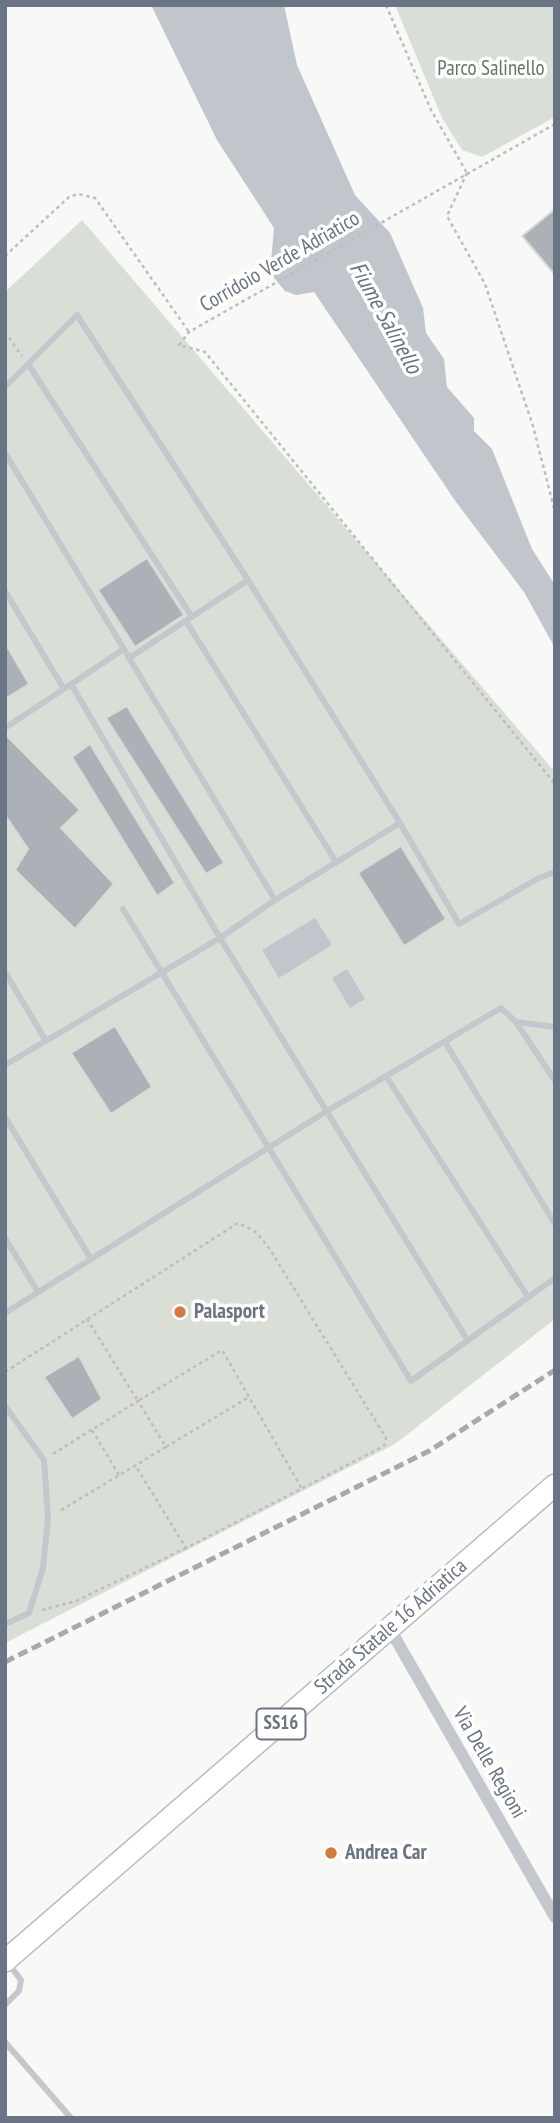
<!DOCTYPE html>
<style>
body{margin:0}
#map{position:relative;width:560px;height:2123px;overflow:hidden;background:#f8f8f6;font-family:"PT Sans Narrow",sans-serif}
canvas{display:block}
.frame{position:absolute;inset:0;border:7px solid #6a7484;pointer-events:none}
</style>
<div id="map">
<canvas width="560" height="2123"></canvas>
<div class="frame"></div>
</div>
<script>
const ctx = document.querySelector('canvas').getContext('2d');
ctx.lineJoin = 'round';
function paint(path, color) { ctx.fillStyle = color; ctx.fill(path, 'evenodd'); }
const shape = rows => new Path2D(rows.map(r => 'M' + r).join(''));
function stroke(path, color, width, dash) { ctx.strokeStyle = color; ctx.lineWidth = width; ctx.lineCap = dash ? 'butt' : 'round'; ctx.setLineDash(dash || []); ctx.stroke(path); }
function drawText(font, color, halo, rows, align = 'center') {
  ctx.font = font + ' "PT Sans Narrow",sans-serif'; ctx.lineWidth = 7; ctx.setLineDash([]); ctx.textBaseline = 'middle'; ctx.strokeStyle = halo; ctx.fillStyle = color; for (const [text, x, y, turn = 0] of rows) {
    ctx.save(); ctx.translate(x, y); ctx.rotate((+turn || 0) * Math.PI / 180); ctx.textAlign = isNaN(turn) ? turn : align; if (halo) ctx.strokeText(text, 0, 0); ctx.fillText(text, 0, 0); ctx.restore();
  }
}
paint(shape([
 [395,5,555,5,555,117,482,157,462,150,442,118],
 [82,220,555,772,555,1319,395,1444,5,1643,5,292]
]), '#d9dfd7');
paint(shape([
 [151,5,284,5,297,65,355,195,390,233,423,308,426,333,444,359,447,387,474,418,474,431,492,449,532,549,555,585,555,648,524,592,456,502,314,292,296,295,285,291,270,273,274,228,217,140],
 [315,918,332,945,279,978,262,950],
 [347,969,365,999,350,1008,332,978]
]), '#c1c6cc');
const building = shape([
 [555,209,555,275,522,236,555,209],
 [147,558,184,615,135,647,98,590,147,558],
 [5,643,29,684,5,699,5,643],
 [127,706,224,863,206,874,106,718,127,706],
 [5,734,80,810,61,828,114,884,75,929,15,870,28,849,5,815,5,734],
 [90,744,175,883,157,896,72,757,90,744],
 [401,846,446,919,404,946,358,873,401,846],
 [115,1026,152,1087,111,1114,71,1053,115,1026],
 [79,1356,102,1399,72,1419,44,1377,79,1356]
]);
paint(building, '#acb1b8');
stroke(building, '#dadad8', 2);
const primary = shape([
 [5,1961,555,1485]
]);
stroke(primary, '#b8babe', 24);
stroke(shape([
 [386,5,431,110,467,173],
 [555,124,189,332,179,345,205,352,555,784],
 [467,173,447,216,485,284,533,426,555,512],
 [5,256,69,197,78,194,95,198,189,332],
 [5,332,22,356],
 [87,1319,138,1401,222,1350,302,1489],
 [5,1372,238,1223,256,1232,269,1248,386,1438,384,1446,186,1548,135,1465],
 [92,1430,119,1475],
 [166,1447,249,1397],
 [53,1454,138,1401,166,1447,58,1512],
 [42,1610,76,1601,186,1548]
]), '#bcbec1', 2.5, [3.5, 3.5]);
stroke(shape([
 [28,364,192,617],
 [5,387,77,315,248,580,129,658,124,649],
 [5,453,124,649,5,728],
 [248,580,400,823,459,924,539,878,555,872],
 [5,591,64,689],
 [186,621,336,862],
 [129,658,275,900,400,823],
 [275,900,220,938,468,1341],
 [123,909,411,1381,555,1278],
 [5,972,46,1041],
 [516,1022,555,1081],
 [445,1042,555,1224],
 [5,1065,220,938,71,684],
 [386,1076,528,1297],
 [5,1117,91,1259],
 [5,1238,38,1292],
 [5,1313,327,1111,501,1008,516,1022,555,1027],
 [5,1406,44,1460,48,1518,43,1568,29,1613,5,1624],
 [5,2005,19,1991,21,1980,7,1962],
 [5,2042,71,2118]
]), '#c4c7cb', 6);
stroke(shape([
 [390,1629,555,1917]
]), '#c4c7cb', 12);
stroke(primary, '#fff', 21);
stroke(shape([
 [5,1662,429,1451,555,1370]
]), '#a6a9af', 5, [10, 5]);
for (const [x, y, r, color] of [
 [180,1312,7,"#d27b3c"],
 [331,1853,7,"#d27b3c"]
]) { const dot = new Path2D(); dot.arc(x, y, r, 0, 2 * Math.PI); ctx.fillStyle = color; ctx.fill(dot); stroke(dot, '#fff', 2.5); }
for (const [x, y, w] of [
 [281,1724,49]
]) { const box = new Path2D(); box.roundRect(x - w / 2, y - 15.5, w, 31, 5); ctx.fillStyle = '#fff'; ctx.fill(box); stroke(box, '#6a7484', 2); }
drawText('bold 19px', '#6a7484', null, [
 ["SS16",281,1724]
]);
drawText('21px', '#657764', '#fff', [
 ["Parco Salinello",491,69]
]);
drawText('21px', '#6a7484', '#fff', [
 ["Corridoio Verde Adriatico",280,262,-30],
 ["Strada Statale 16 Adriatica",391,1627,-41],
 ["Via Delle Regioni",489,1763,60]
]);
drawText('bold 21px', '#6a7484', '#fff', [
 ["Palasport",194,1312],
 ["Andrea Car",345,1853]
], 'left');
drawText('italic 23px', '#66737f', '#fff', [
 ["Fiume Salinello",385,318,61]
]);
</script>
